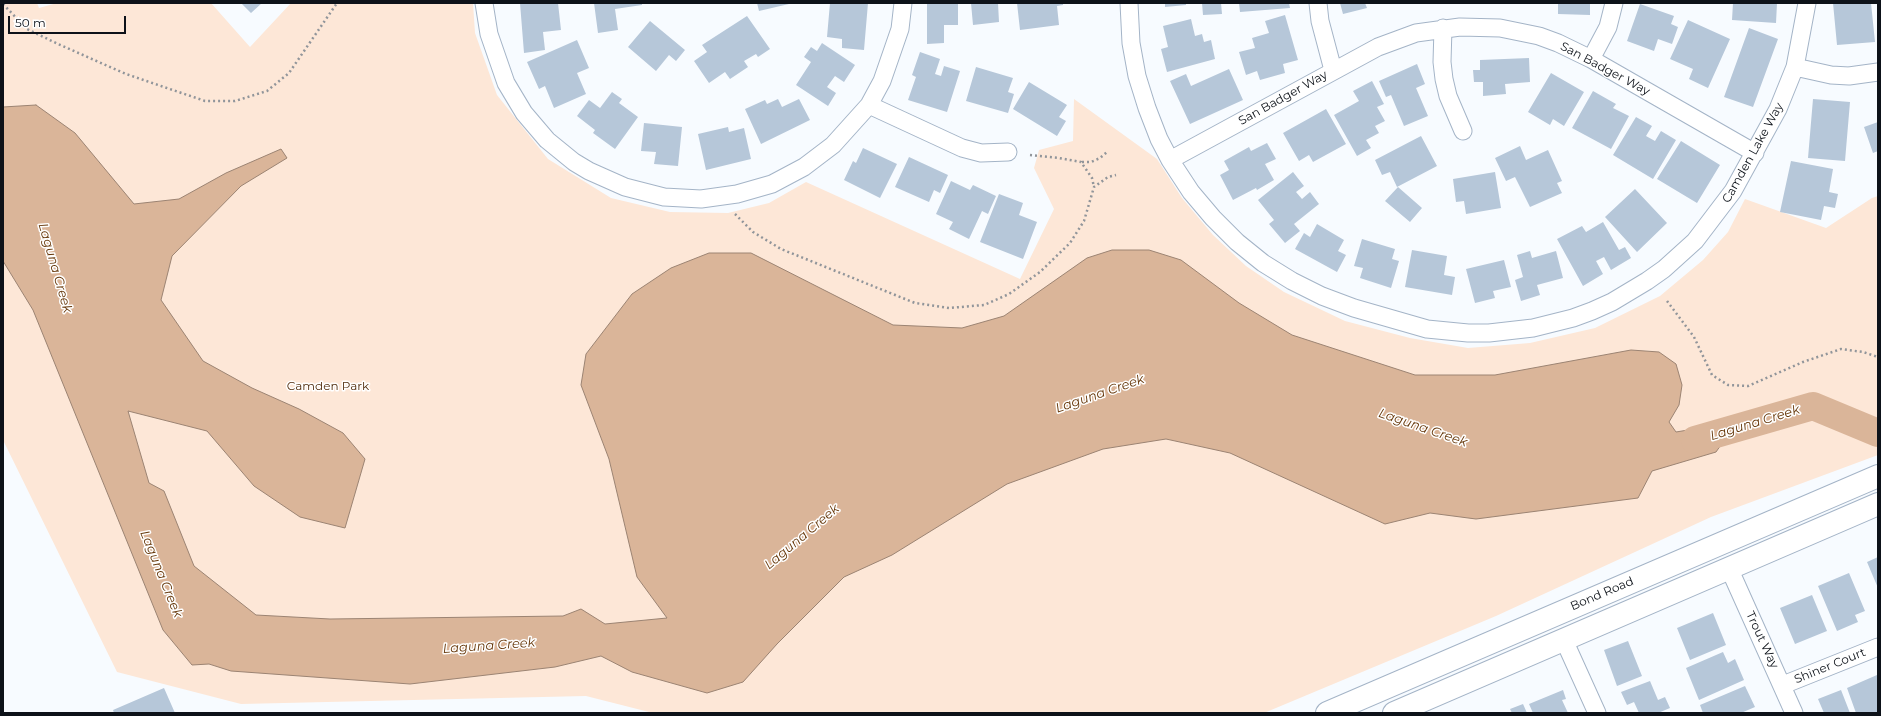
<!DOCTYPE html>
<style>
body{margin:0}
#map{position:relative;width:1881px;height:716px;overflow:hidden;background:#f7fbff;font-family:Montserrat,sans-serif}
canvas{display:block}
.frame{position:absolute;inset:0;border:4px solid #0d1219;pointer-events:none}
.scale{position:absolute;left:8px;top:16px;width:118px;height:18px;box-sizing:border-box;border:2px solid #0d1219;border-top:0;padding-left:5px;font-size:12px;line-height:14px;white-space:nowrap;color:#0d1219;-webkit-text-stroke:3px #fff;paint-order:stroke}
</style>
<div id="map">
<canvas width="1881" height="716"></canvas>
<div class="frame"></div>
<div class="scale">50 m</div>
</div>
<script>
const ctx = document.querySelector('canvas').getContext('2d');
ctx.lineJoin = 'round';
function paint(path, color) { ctx.fillStyle = color; ctx.fill(path, 'evenodd'); }
const shape = rows => new Path2D(rows.map(r => 'M' + r).join(''));
function stroke(path, color, width, dash) { ctx.strokeStyle = color; ctx.lineWidth = width; ctx.lineCap = dash ? 'butt' : 'round'; ctx.setLineDash(dash || []); ctx.stroke(path); }
function drawText(font, color, halo, rows, align = 'center') {
  ctx.font = font + ' Montserrat,sans-serif'; ctx.lineWidth = 3; ctx.setLineDash([]); ctx.textBaseline = 'middle'; ctx.strokeStyle = halo; ctx.fillStyle = color; for (const [text, x, y, turn = 0] of rows) {
    ctx.save(); ctx.translate(x, y); ctx.rotate((+turn || 0) * Math.PI / 180); ctx.textAlign = isNaN(turn) ? turn : align; if (halo) ctx.strokeText(text, 0, 0); ctx.fillText(text, 0, 0); ctx.restore();
  }
}
paint(shape([
 [3,3,37,3,39,8,57,3,211,3,250,47,291,3,473,3,475,33,497,95,548,159,611,198,670,212,728,213,769,203,806,182,1020,279,1054,209,1034,168,1039,150,1073,141,1074,99,1157,159,1182,198,1213,235,1246,266,1284,292,1345,321,1410,338,1468,348,1530,343,1595,328,1660,296,1703,260,1728,232,1745,199,1826,228,1872,198,1878,196,1878,455,1711,517,1496,616,1264,713,653,713,586,696,241,704,117,672,3,440]
]), '#fde7d7');
const water = shape([
 [36,105,75,133,134,204,179,199,226,173,281,149,287,158,241,186,172,256,161,300,203,361,252,388,299,409,343,433,365,459,345,528,300,517,254,486,207,431,128,411,149,483,164,491,194,566,256,615,330,619,563,616,581,609,605,624,667,618,637,577,609,459,581,385,586,354,632,294,671,268,709,253,751,253,893,325,962,328,1004,316,1087,258,1112,250,1149,250,1181,260,1239,303,1292,335,1415,375,1495,375,1631,350,1659,352,1676,364,1682,385,1679,405,1669,422,1676,432,1712,426,1732,429,1716,452,1652,471,1638,498,1476,519,1430,513,1385,524,1230,453,1166,439,1103,449,1007,484,892,555,844,577,777,644,743,682,707,693,632,672,601,656,555,667,410,684,231,671,209,664,192,665,163,630,33,310,3,261,3,107,36,105]
]);
paint(water, '#dab599');
stroke(water, '#9c8473', 1);
stroke(shape([
 [1695,440,1813,406,1878,433]
]), '#dab599', 28);
paint(shape([
 [241,3,262,3,251,13],
 [520,3,558,3,561,30,543,32,545,50,524,53],
 [594,3,642,3,642,5,615,9,618,30,598,33],
 [757,3,788,3,789,4,759,11],
 [830,3,868,3,864,50,842,48,842,39,827,37],
 [927,3,958,3,958,25,944,25,944,43,927,44],
 [971,3,998,3,999,22,973,25],
 [1017,3,1063,3,1063,5,1057,6,1059,25,1020,30],
 [1165,3,1186,3,1186,5,1165,7],
 [1202,3,1221,3,1222,14,1203,15],
 [1239,3,1289,3,1290,8,1240,12],
 [1340,3,1365,3,1367,8,1343,14],
 [1558,3,1590,3,1590,15,1558,14],
 [1733,3,1777,3,1776,23,1732,20],
 [1833,3,1871,3,1875,42,1837,45],
 [1640,4,1674,16,1671,24,1678,27,1672,44,1658,39,1654,51,1627,41],
 [1285,15,1298,60,1283,64,1285,73,1260,80,1257,71,1246,75,1239,52,1255,48,1252,38,1269,33,1265,21],
 [747,16,770,49,758,57,756,54,744,61,748,67,730,79,725,72,709,83,694,61,707,52,702,45],
 [1191,19,1195,36,1202,34,1204,42,1211,40,1215,59,1167,72,1161,49,1168,47,1163,26],
 [1688,20,1730,39,1708,88,1689,79,1693,69,1670,59],
 [650,21,685,50,676,61,669,55,656,71,628,47],
 [1749,28,1778,39,1753,107,1724,97],
 [577,40,589,68,577,73,586,94,554,108,545,86,539,89,527,62],
 [822,43,855,65,844,82,835,76,827,87,836,93,828,106,796,85,811,62,804,57,811,47,817,51],
 [920,52,940,59,935,74,941,76,944,66,960,71,947,112,908,100,916,77,912,75],
 [1529,58,1530,82,1505,84,1506,94,1483,96,1483,82,1474,82,1473,70,1480,70,1480,60],
 [1417,64,1425,84,1416,88,1428,116,1404,126,1391,95,1386,97,1379,81],
 [976,67,1013,78,1008,92,1014,94,1008,113,966,101],
 [1229,69,1243,100,1190,124,1170,81,1186,74,1191,86],
 [1551,73,1584,92,1564,126,1553,119,1550,125,1528,112],
 [1372,81,1384,104,1377,107,1385,121,1375,126,1379,133,1366,140,1371,148,1357,156,1334,115,1359,101,1353,91],
 [1029,82,1067,105,1059,117,1066,121,1057,136,1013,109],
 [1593,91,1616,104,1613,108,1629,116,1611,149,1572,128],
 [612,92,622,99,619,103,638,117,615,149,593,133,595,130,577,116,589,100,600,108],
 [778,99,782,107,799,99,810,120,761,144,745,109,765,100,767,104],
 [1813,99,1850,102,1845,161,1808,158],
 [1326,109,1346,144,1313,162,1309,155,1299,161,1283,133],
 [1636,117,1652,126,1646,136,1655,141,1661,131,1676,140,1653,179,1613,155],
 [1878,122,1878,151,1873,153,1864,127],
 [644,123,682,127,678,166,654,164,656,152,641,151],
 [728,127,729,132,744,128,751,159,706,170,698,134],
 [1421,136,1437,166,1397,187,1390,172,1382,175,1375,160],
 [1681,141,1720,165,1697,203,1657,179],
 [1267,143,1276,159,1265,164,1274,180,1257,190,1256,188,1233,200,1220,175,1229,170,1224,161,1249,147,1251,151],
 [1520,146,1526,160,1548,150,1562,181,1557,183,1562,193,1530,207,1515,177,1506,181,1495,158],
 [863,148,897,164,880,198,844,180,853,161,856,163],
 [909,157,948,175,940,193,934,190,929,202,895,187],
 [1791,161,1833,169,1829,192,1838,194,1835,208,1824,206,1821,220,1780,212],
 [1293,172,1304,186,1296,192,1302,199,1310,192,1319,204,1294,224,1300,231,1285,243,1269,224,1274,220,1258,200],
 [1495,172,1501,208,1466,214,1464,201,1456,202,1453,179],
 [951,181,970,190,973,185,996,196,988,214,982,211,969,239,949,229,953,222,936,214],
 [1398,187,1422,208,1410,222,1385,201],
 [1635,189,1667,223,1637,252,1605,217],
 [999,194,1023,203,1019,215,1037,222,1023,259,980,242],
 [1603,222,1619,250,1625,247,1631,258,1611,270,1604,257,1596,261,1603,274,1583,286,1557,239,1582,226,1586,232],
 [1317,224,1344,240,1338,251,1346,255,1337,272,1295,249,1304,233,1310,237],
 [1362,239,1395,249,1392,259,1399,261,1391,288,1360,278,1363,268,1354,266],
 [1412,250,1447,256,1444,275,1455,277,1452,295,1405,287],
 [1530,251,1532,258,1556,251,1563,278,1537,285,1540,295,1521,301,1515,280,1523,277,1517,255],
 [1504,260,1511,287,1493,291,1495,298,1475,303,1466,269],
 [1878,557,1878,588,1867,562],
 [1849,573,1865,611,1855,615,1858,622,1837,631,1818,586],
 [1812,595,1827,631,1795,644,1780,608],
 [1713,613,1726,645,1690,660,1677,628],
 [1628,641,1642,676,1617,686,1604,650],
 [1723,652,1728,663,1735,659,1744,680,1699,700,1686,668],
 [1877,675,1878,713,1856,713,1847,688],
 [1650,681,1658,700,1665,697,1670,708,1658,713,1639,713,1634,702,1627,705,1621,692],
 [1745,686,1755,707,1741,713,1703,713,1700,705],
 [164,688,175,713,114,713,113,710],
 [1563,690,1566,699,1562,700,1568,713,1533,713,1529,704],
 [1841,690,1850,713,1824,713,1818,699],
 [1523,704,1527,713,1512,713,1510,709]
]), '#b6c7d9');
const minor = shape([
 [484,3,489,34,506,83,524,113,547,140,574,162,589,171,625,187,664,197,701,199,737,194,772,184,804,167,833,145,869,105,882,81,900,29,903,3],
 [1129,3,1131,43,1137,76,1147,108,1159,139,1170,160,1191,192,1213,218,1237,242,1263,263,1292,281,1322,296,1354,308,1427,329,1468,333,1489,333,1533,328,1573,318,1592,311,1612,302,1647,281,1664,269,1695,241,1733,191,1778,109,1795,67,1807,3],
 [1318,3,1320,21,1333,70],
 [1443,28,1442,62,1444,79,1448,96,1463,131],
 [1591,59,1608,27,1614,3],
 [1795,67,1831,75,1849,76,1878,72],
 [869,105,962,148,981,153,1008,152],
 [1170,160,1378,47,1416,33,1460,27,1500,28,1539,36,1558,43,1591,59,1755,153],
 [1729,568,1794,713],
 [1564,640,1597,713],
 [1783,685,1878,647]
]);
const primary = shape([
 [1327,713,1878,476],
 [1394,713,1878,504]
]);
stroke(minor, '#a4b4c7', 19);
stroke(primary, '#a4b4c7', 24);
stroke(shape([
 [3,4,27,29,58,44,126,74,205,101,235,101,267,91,289,73,337,3],
 [1030,155,1059,158,1081,162,1092,178,1094,187],
 [1082,162,1091,162,1100,158,1107,152],
 [735,214,753,232,781,249,915,303,949,308,984,305,1009,294,1040,272,1070,243,1084,221,1094,187,1108,177,1116,175],
 [1667,301,1694,337,1712,375,1728,385,1748,386,1803,362,1841,349,1863,352,1878,357]
]), '#91959a', 2.5, [2, 3]);
stroke(minor, '#fff', 17);
stroke(primary, '#fff', 22);
drawText('12px', '#0d1219', '#fff', [
 ["San Badger Way",1605,69,28],
 ["San Badger Way",1283,98,-29],
 ["Camden Lake Way",1753,153,-61],
 ["Bond Road",1602,594,-23],
 ["Trout Way",1762,640,65],
 ["Shiner Court",1830,666,-22]
]);
drawText('12px', '#512c0c', '#fff', [
 ["Camden Park",328,386]
]);
drawText('italic 13px', '#663709', '#fff', [
 ["Laguna Creek",55,268,74],
 ["Laguna Creek",1100,394,-19],
 ["Laguna Creek",1755,423,-17],
 ["Laguna Creek",1423,428,19],
 ["Laguna Creek",802,537,-40],
 ["Laguna Creek",161,574,68],
 ["Laguna Creek",489,646,-4]
]);
</script>
